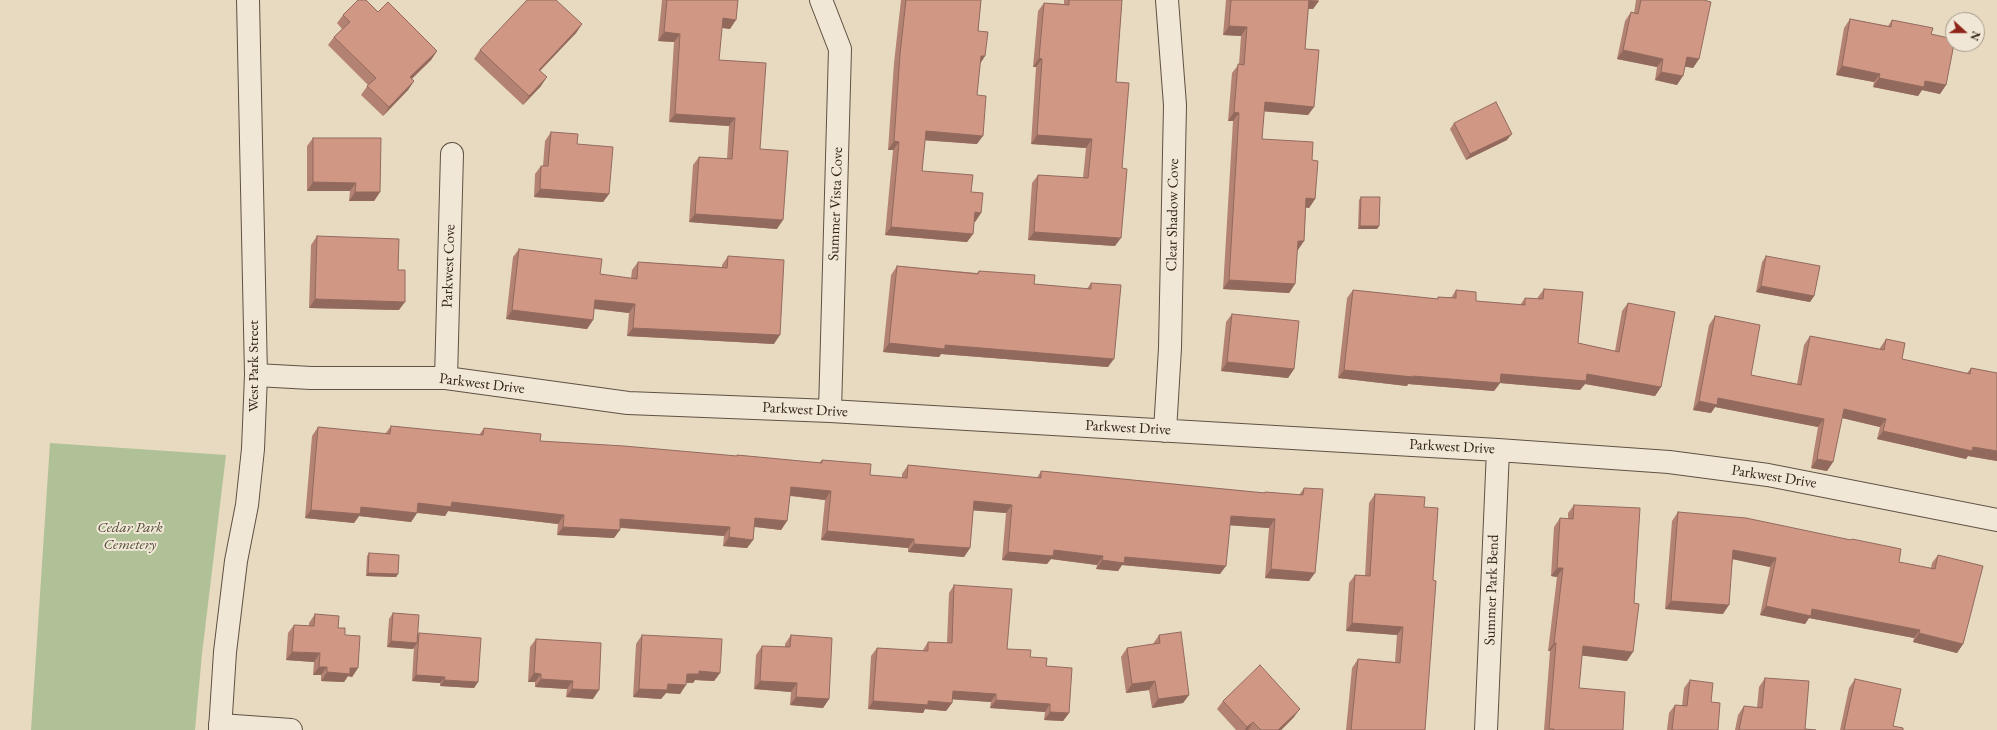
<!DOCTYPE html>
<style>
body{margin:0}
#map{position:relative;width:1997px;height:730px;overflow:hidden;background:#e8dac1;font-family:"EB Garamond",serif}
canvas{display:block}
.north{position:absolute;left:1945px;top:12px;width:40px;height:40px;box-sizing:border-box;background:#f0e7d7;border:1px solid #a4998b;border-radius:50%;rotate:111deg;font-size:11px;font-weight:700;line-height:16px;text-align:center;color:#312518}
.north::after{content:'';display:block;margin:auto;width:14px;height:18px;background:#8f2418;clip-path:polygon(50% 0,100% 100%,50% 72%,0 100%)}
</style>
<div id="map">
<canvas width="1997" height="730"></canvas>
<div class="north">N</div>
</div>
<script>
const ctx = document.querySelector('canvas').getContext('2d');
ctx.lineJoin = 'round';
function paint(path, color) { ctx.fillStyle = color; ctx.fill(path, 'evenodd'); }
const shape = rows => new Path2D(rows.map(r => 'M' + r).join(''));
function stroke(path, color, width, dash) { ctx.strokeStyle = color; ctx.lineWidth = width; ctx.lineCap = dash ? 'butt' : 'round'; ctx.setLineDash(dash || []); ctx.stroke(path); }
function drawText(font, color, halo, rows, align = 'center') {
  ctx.font = font + ' "EB Garamond",serif'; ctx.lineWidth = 4; ctx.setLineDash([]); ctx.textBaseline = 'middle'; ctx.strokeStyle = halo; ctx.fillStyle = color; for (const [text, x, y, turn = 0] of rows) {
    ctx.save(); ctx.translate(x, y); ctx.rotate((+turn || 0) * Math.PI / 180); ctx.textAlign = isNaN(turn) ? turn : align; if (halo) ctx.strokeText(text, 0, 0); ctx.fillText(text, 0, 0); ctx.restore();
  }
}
paint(shape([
 [50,443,226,455,202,654,195,730,31,730]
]), '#b1c197');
const minor = shape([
 [821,0,840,49,830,411],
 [256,375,311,378,446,378,628,403,830,411,1498,450,1669,462,1768,475,1997,520],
 [446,378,452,154],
 [1165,431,1170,348,1175,105,1167,0],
 [220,725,291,730],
 [1486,730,1498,450]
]);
const tertiary = shape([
 [220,730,225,652,236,561,247,505,253,449,256,375,248,0]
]);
stroke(minor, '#5f5242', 24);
stroke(tertiary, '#5f5242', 24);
stroke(minor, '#f0e7d7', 22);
stroke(tertiary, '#f0e7d7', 22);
paint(shape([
 [662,0,738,0,730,29,722,28,719,60,760,149,777,229,689,222,693,165,699,157,727,159,729,126,669,122,674,42,658,41],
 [901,0,981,0,978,31,985,56,980,64,977,95,977,144,925,140,922,171,971,192,981,213,975,222,974,221,973,234,967,242,885,235,893,150,888,150,894,63],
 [1064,0,1122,0,1116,82,1115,246,1028,240,1032,183,1038,175,1083,178,1086,148,1031,144,1036,67,1033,67,1038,11,1044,3,1064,4],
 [1226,0,1319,0,1313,9,1308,9,1305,49,1314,107,1308,115,1264,111,1262,139,1312,160,1315,199,1309,208,1306,207,1304,241,1297,250,1295,284,1289,293,1223,289,1233,121,1228,121,1232,73,1239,64,1241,36,1223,35],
 [1636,0,1704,0,1699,59,1693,68,1685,66,1677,85,1655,80,1657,67,1617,59,1625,21,1631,12,1634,13],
 [378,12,437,51,431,60,412,79,414,81,408,90,383,116,361,95,368,85,328,45,334,37,342,29,337,23,343,15],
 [1850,19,1888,26,1892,20,1931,34,1946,85,1940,94,1922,90,1918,96,1873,87,1874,82,1836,75,1844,28],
 [582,24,576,33,540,71,541,86,523,105,474,59,480,50],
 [1454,123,1507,140,1466,160,1450,129],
 [551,132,577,144,609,194,603,202,534,197,535,174,541,166,543,166,545,141],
 [313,138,380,192,374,201,349,201,350,191,307,191,307,146],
 [1361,197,1379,226,1377,229,1358,229,1359,200],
 [317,236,398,270,399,310,309,308,311,245],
 [519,249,600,274,631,279,632,270,638,262,722,267,722,265,728,256,774,344,627,336,629,313,594,309,593,320,587,329,506,319,513,257],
 [1766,256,1814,296,1810,302,1756,292,1762,262],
 [897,266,977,273,979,271,1034,284,1087,289,1091,283,1108,367,941,354,939,357,883,352,891,275],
 [1544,289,1578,343,1615,351,1622,311,1628,303,1661,387,1655,396,1585,384,1580,390,1500,383,1494,391,1408,384,1407,386,1338,378,1347,298,1353,290,1437,299,1438,297,1451,298,1456,290,1476,301,1520,305,1525,298,1537,299,1538,297],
 [1232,314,1294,369,1288,378,1221,371,1226,322],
 [1715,316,1751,375,1797,384,1804,345,1810,336,1880,349,1880,348,1886,339,1902,359,1967,373,1971,368,1997,373,1997,461,1968,456,1966,459,1877,439,1880,427,1842,418,1833,462,1827,471,1811,468,1818,427,1715,407,1711,413,1693,410,1709,325],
 [391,426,479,435,484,428,540,441,736,456,737,455,819,463,822,460,870,475,902,478,902,474,908,465,1037,478,1041,471,1264,493,1265,492,1299,495,1304,488,1309,581,1265,578,1269,528,1230,525,1220,574,1122,565,1118,571,1096,569,1097,565,1051,559,1047,564,1002,560,1006,513,973,510,970,548,964,557,908,552,908,548,821,540,825,500,790,496,787,521,781,530,754,527,753,540,747,548,723,546,724,536,620,528,614,538,557,535,558,524,448,511,445,516,417,513,411,522,359,516,354,523,305,518,312,436,318,427,385,434],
 [1375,494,1424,507,1433,580,1425,730,1346,730,1352,668,1358,659,1395,662,1397,635,1346,631,1349,583,1355,575,1365,576,1369,503],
 [1574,505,1627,661,1582,655,1579,688,1623,730,1544,730,1550,651,1548,651,1557,577,1551,576,1554,527,1560,518,1568,519,1568,513],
 [1678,512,1851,540,1852,539,1899,562,1931,568,1932,563,1938,555,1963,644,1957,653,1913,642,1914,638,1809,618,1805,624,1760,615,1770,567,1733,559,1723,614,1665,609,1672,521],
 [369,553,398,574,396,577,366,576,367,556],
 [954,585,1007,649,1030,657,1046,666,1069,713,1063,721,1044,720,1045,712,990,708,991,702,952,699,952,703,946,711,925,709,923,713,868,709,871,656,877,648,923,651,923,650,928,642,947,643,949,593],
 [393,613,417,636,419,633,478,682,474,688,440,686,440,683,412,681,414,646,413,649,387,647,389,619],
 [315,614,338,628,345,635,358,668,352,677,348,676,344,682,321,681,321,675,313,675,314,662,286,660,288,633,294,625,309,626,309,623],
 [642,635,720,673,714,681,695,680,693,683,686,683,680,694,666,693,661,699,633,697,636,644],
 [791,635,829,699,823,708,790,705,791,692,754,689,756,655,762,646,785,647,785,644],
 [1159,635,1189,695,1183,703,1152,708,1149,690,1126,693,1121,657,1127,648,1153,644],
 [536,639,593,699,566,697,567,689,535,687,535,682,528,682,530,647],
 [1765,678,1805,729,1816,730,1735,730,1738,715,1744,706,1757,708,1759,687],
 [1855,679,1893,726,1903,730,1840,730,1849,688],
 [1690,680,1711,702,1718,730,1667,730,1669,713,1675,705,1682,706,1684,688],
 [1223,701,1294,717,1281,730,1236,730,1217,709]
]), '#b38272');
paint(shape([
 [1309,0,1319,1,1313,9,1303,8],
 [723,18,736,20,730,29,717,27],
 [582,24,576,33,533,78,539,70],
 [1229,26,1247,27,1241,36,1223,35],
 [664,32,680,34,674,42,658,41],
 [1623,50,1663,59,1657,67,1617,59],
 [437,51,431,60,404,86,410,77],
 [981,56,985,56,979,65],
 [1687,57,1699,59,1693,68,1681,66],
 [1039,58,1042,59,1036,67,1033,67],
 [1842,66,1880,74,1874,82,1836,75],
 [1661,72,1683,76,1677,85,1655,80],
 [547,77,541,86,523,105,529,96],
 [1879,78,1925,81,1946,85,1940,94,1922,90,1918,96,1873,87],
 [414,81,408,90,383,116,389,107],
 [1265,102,1314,107,1308,115,1259,111],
 [1234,112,1239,113,1233,121,1228,121],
 [675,114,735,118,729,126,669,122],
 [926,131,983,136,977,144,920,140],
 [1512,134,1507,140,1466,160,1470,154],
 [1037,135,1092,139,1086,148,1031,144],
 [894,141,899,142,893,150,888,150],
 [313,182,356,183,350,191,307,191],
 [540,189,609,194,603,202,534,197],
 [355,192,380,192,374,201,349,201],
 [1306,198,1315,199,1309,208,1300,207],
 [975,212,981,213,975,222,969,221],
 [695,214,783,220,777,229,689,222],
 [1360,226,1379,226,1377,229,1358,229],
 [891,227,973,234,967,242,885,235],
 [1034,232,1121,238,1115,246,1028,240],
 [1298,241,1304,241,1298,250,1292,250],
 [1229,280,1295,284,1289,293,1223,289],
 [1761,286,1814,296,1810,302,1756,292],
 [315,299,405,302,399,310,309,308],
 [595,300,635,304,629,313,589,308],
 [512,310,593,320,587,329,506,319],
 [633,328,780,335,774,344,627,336],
 [889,343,945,345,1114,359,1108,367,941,354,939,357,883,352],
 [1227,362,1294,369,1288,378,1221,371],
 [1344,370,1413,376,1501,374,1587,374,1661,387,1655,396,1585,384,1580,390,1500,383,1494,391,1408,384,1407,386,1338,378],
 [1718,398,1824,419,1818,427,1715,407,1711,413,1693,410,1699,401],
 [1844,409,1886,419,1880,427,1838,417],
 [1883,431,1997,451,1997,461,1968,456,1966,459,1877,439],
 [1817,459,1833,462,1827,471,1811,468],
 [791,487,831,491,825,500,785,495],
 [974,501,1012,505,1006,513,968,510],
 [452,502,564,515,558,524,448,511,445,516,412,512,418,503],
 [361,507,417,513,411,522,359,516,354,523,305,518,311,510],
 [1231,516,1275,519,1269,528,1225,525],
 [755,518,787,521,781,530,749,526],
 [620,519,730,527,724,536,614,527],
 [563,527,620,530,614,538,557,535],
 [827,531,914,539,908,548,821,540],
 [729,537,753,540,747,548,723,546],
 [914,544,970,548,964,557,908,552],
 [1054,550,1103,556,1097,565,1051,559,1047,564,1002,560,1008,552],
 [1733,550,1776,558,1770,567,1727,558],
 [1125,557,1226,566,1220,574,1122,565,1118,571,1096,569,1102,560],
 [1557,568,1563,568,1557,577,1551,576],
 [1271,569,1315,573,1309,581,1265,578],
 [368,573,398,574,396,577,366,576],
 [1671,601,1729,605,1723,614,1665,609],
 [1766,606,1812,609,1920,630,1914,638,1809,618,1805,624,1760,615],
 [1352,623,1403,627,1397,635,1346,631],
 [1919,633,1963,644,1957,653,1913,642],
 [391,641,417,643,413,649,387,647],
 [1554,643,1556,643,1550,651,1548,651],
 [1583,646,1633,652,1627,661,1577,655],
 [292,652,320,653,314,662,286,660],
 [319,667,327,667,321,675,313,675],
 [350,668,358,668,352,677,348,676,344,682,321,681,327,672],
 [699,671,720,673,714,681,695,680,693,683,681,682,687,674],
 [534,673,541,674,535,682,528,682],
 [416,675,445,677,440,683,412,681],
 [541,679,573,681,567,689,535,687],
 [444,680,478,682,474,688,440,686],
 [760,681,797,683,791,692,754,689],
 [1155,681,1149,690,1126,693,1132,684],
 [668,684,686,685,680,694,666,693,661,699,633,697,639,689],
 [572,689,599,690,593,699,566,697],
 [953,691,996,694,991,702,947,699],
 [1189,695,1183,703,1152,708,1158,699],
 [796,697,829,699,823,708,790,705],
 [996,700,1050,704,1045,712,990,708],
 [873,701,928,701,952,703,946,711,925,709,923,713,868,709],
 [1300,709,1294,717,1281,730,1278,730],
 [1050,712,1069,713,1063,721,1044,720],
 [1253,722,1248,730,1245,730,1247,727]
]), '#926a5d');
const building = shape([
 [358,0,366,0,378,12,388,2,437,51,410,77,414,81,389,107,367,86,376,78,334,37,350,22,343,15,358,0],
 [527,0,556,0,582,24,539,70,547,77,529,96,480,50,527,0],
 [667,0,738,0,736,20,723,18,719,60,766,63,760,149,788,151,783,220,695,214,699,157,732,159,735,118,675,114,680,34,664,32,667,0],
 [906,0,981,0,978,31,988,32,985,56,981,56,977,95,986,96,983,136,926,131,922,171,973,175,971,192,983,193,981,213,975,212,973,234,891,227,899,142,894,141,900,54,906,0],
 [1069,0,1122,0,1116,82,1129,83,1122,168,1127,169,1121,238,1034,232,1038,175,1088,178,1092,139,1037,135,1042,59,1039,58,1044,3,1069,5,1069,0],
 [1231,0,1309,0,1305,49,1319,50,1314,107,1265,102,1262,139,1313,142,1312,160,1318,161,1315,199,1306,198,1304,241,1298,241,1295,284,1229,280,1239,113,1234,112,1238,64,1244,65,1247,27,1229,26,1231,0],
 [1641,0,1704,0,1711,2,1699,59,1687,57,1683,76,1661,72,1663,59,1623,50,1631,12,1638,14,1641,0],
 [1850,19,1891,27,1892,20,1933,28,1931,34,1953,39,1953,44,1954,44,1946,85,1925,81,1924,87,1879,78,1880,74,1842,66,1850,19],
 [1496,102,1512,134,1470,154,1454,123,1496,102],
 [551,132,578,134,577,144,613,147,609,194,540,189,541,166,548,166,551,132],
 [313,138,381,138,380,192,355,192,356,183,313,182,313,138],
 [1361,197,1380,197,1379,226,1360,226,1361,197],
 [317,236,399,239,398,270,405,270,405,302,315,299,317,236],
 [519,249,602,259,600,274,637,279,638,262,727,268,728,256,784,260,780,335,633,328,635,304,595,300,593,320,512,310,519,249],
 [1766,256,1820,266,1814,296,1761,286,1766,256],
 [897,266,978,274,979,271,1035,275,1034,284,1091,289,1091,283,1121,285,1114,359,945,345,945,349,889,343,897,266],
 [1544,289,1583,292,1578,343,1619,352,1628,303,1675,312,1661,387,1587,374,1586,381,1501,374,1500,383,1413,376,1413,377,1344,370,1353,290,1438,299,1438,297,1456,298,1456,290,1476,292,1476,301,1525,305,1525,298,1543,299,1544,289],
 [1232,314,1299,321,1294,369,1227,362,1232,314],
 [1715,316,1760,325,1751,375,1801,385,1810,336,1884,350,1886,339,1905,343,1902,359,1970,374,1971,368,1997,373,1997,451,1973,447,1972,451,1883,431,1886,419,1844,409,1833,462,1817,459,1824,419,1718,398,1717,405,1699,401,1715,316],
 [391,426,483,435,484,428,541,434,540,441,624,446,737,456,737,455,822,463,822,460,871,464,870,475,907,478,908,465,1041,478,1041,471,1265,493,1265,492,1303,495,1304,488,1323,489,1315,573,1271,569,1275,519,1231,516,1226,566,1125,557,1124,563,1102,560,1103,556,1054,550,1053,556,1008,552,1012,505,974,501,970,548,914,544,914,539,827,531,831,491,791,487,787,521,755,518,753,540,729,537,730,527,620,519,620,530,563,527,564,515,452,502,451,507,418,503,417,513,361,507,360,514,311,510,318,427,390,434,391,426],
 [1375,494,1425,497,1424,507,1438,508,1433,580,1436,581,1425,730,1351,730,1358,659,1400,663,1403,627,1352,623,1355,575,1370,576,1375,494],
 [1574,505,1640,508,1634,603,1639,604,1633,652,1583,646,1579,688,1625,692,1623,730,1554,730,1554,729,1549,729,1556,643,1554,643,1563,568,1557,568,1560,518,1573,519,1574,505],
 [1678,512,1746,518,1851,540,1852,539,1901,549,1899,562,1935,569,1938,555,1983,566,1963,644,1919,633,1920,630,1812,609,1811,616,1766,606,1776,558,1733,550,1729,605,1671,601,1678,512],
 [369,553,399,555,398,574,368,573,369,553],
 [954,585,1012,589,1007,649,1031,650,1030,657,1047,658,1046,666,1072,668,1069,713,1050,712,1050,704,996,700,996,694,953,691,952,703,928,701,928,705,873,701,877,648,928,651,928,642,952,643,954,585],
 [393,613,419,615,417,643,391,641,393,613],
 [315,614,339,616,338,628,345,628,345,635,360,636,358,668,350,668,350,674,327,672,327,667,319,667,320,653,292,652,294,625,314,626,315,614],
 [1181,632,1189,695,1158,699,1155,681,1132,684,1127,648,1160,643,1159,635,1181,632],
 [419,633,481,638,478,682,444,680,445,677,416,675,419,633],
 [642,635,722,639,720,673,699,671,699,674,687,674,686,685,668,684,667,690,639,689,642,635],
 [791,635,832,638,829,699,796,697,797,683,760,681,762,646,790,647,791,635],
 [536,639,601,643,599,690,572,689,573,681,541,679,541,674,534,673,536,639],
 [1260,665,1300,709,1278,730,1261,730,1253,722,1247,727,1223,701,1260,665],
 [1765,678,1809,681,1805,729,1816,730,1739,730,1744,706,1762,708,1765,678],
 [1855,679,1901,689,1893,726,1903,728,1903,730,1844,730,1855,679],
 [1690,680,1713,683,1711,702,1720,703,1718,730,1672,730,1675,705,1687,706,1690,680]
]);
paint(building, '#d09785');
stroke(building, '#926a5d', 1);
drawText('15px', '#312518', '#f0e7d7', [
 ["Summer Vista Cove",836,204,-88],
 ["Clear Shadow Cove",1173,215,-89],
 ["Parkwest Cove",449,266,-88],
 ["West Park Street",254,366,-90],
 ["Parkwest Drive",482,384,7],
 ["Parkwest Drive",805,410,3],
 ["Parkwest Drive",1128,428,3],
 ["Parkwest Drive",1452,447,3],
 ["Parkwest Drive",1774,477,9],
 ["Summer Park Bend",1492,590,-88]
]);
drawText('italic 15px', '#514c38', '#f0e7d7', [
 ["Cedar Park",130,528],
 ["Cemetery",130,545]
]);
</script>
